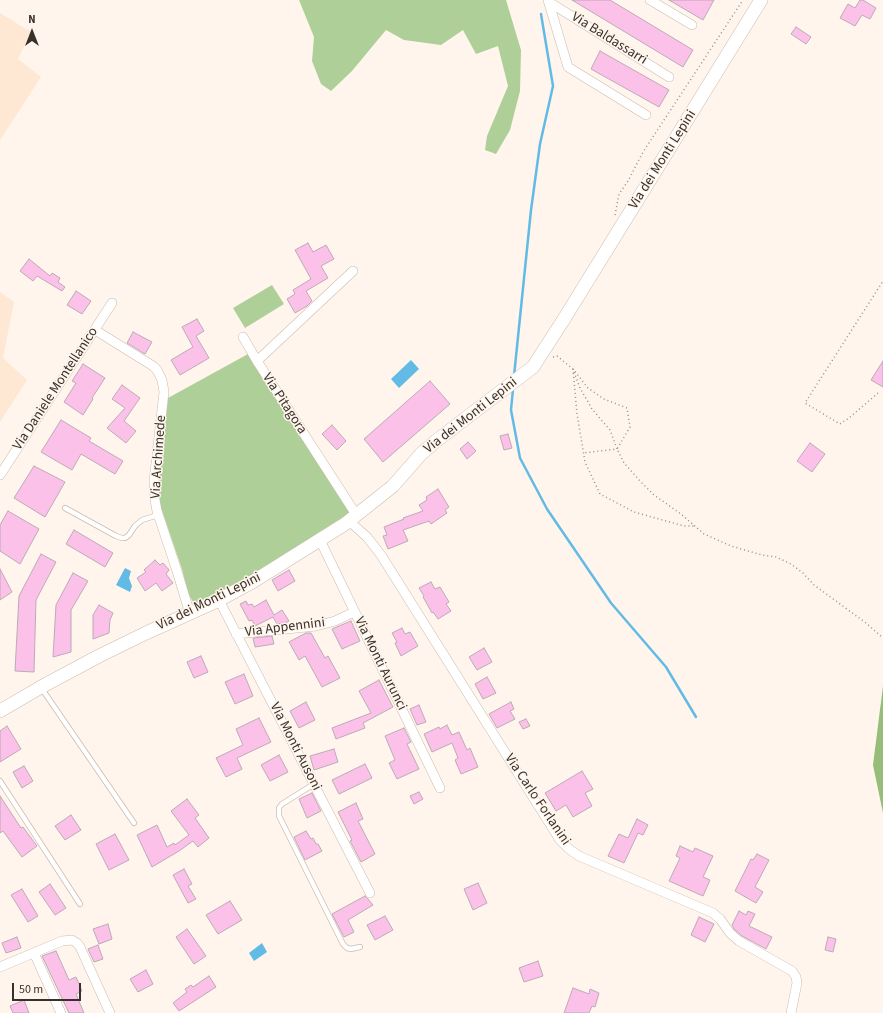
<!DOCTYPE html>
<style>
body{margin:0}
#map{position:relative;width:883px;height:1013px;overflow:hidden;background:#fff5ec;font-family:"Source Sans 3",sans-serif}
canvas{display:block}
.north{position:absolute;left:12px;top:12px;width:40px;height:40px;-webkit-text-stroke:3px #fff5ec;paint-order:stroke;rotate:0deg;font-size:11px;font-weight:700;line-height:16px;text-align:center;color:#37312b}
.north::after{content:'';display:block;margin:auto;width:14px;height:18px;background:#37312b;clip-path:polygon(50% 0,100% 100%,50% 72%,0 100%)}
.scale{position:absolute;left:12px;top:983px;width:69px;height:18px;box-sizing:border-box;border:2px solid #37312b;border-top:0;padding-left:5px;font-size:12px;line-height:14px;white-space:nowrap;color:#37312b;-webkit-text-stroke:3px #fff5ec;paint-order:stroke}
</style>
<div id="map">
<canvas width="883" height="1013"></canvas>
<div class="north">N</div>
<div class="scale">50 m</div>
</div>
<script>
const ctx = document.querySelector('canvas').getContext('2d');
ctx.lineJoin = 'round';
function paint(path, color) { ctx.fillStyle = color; ctx.fill(path, 'evenodd'); }
const shape = rows => new Path2D(rows.map(r => 'M' + r).join(''));
function stroke(path, color, width, dash) { ctx.strokeStyle = color; ctx.lineWidth = width; ctx.lineCap = dash ? 'butt' : 'round'; ctx.setLineDash(dash || []); ctx.stroke(path); }
function drawText(font, color, halo, rows, align = 'center') {
  ctx.font = font + ' "Source Sans 3",sans-serif'; ctx.lineWidth = 3; ctx.setLineDash([]); ctx.textBaseline = 'middle'; ctx.strokeStyle = halo; ctx.fillStyle = color; for (const [text, x, y, turn = 0] of rows) {
    ctx.save(); ctx.translate(x, y); ctx.rotate((+turn || 0) * Math.PI / 180); ctx.textAlign = isNaN(turn) ? turn : align; if (halo) ctx.strokeText(text, 0, 0); ctx.fillText(text, 0, 0); ctx.restore();
  }
}
paint(shape([
 [0,13,31,32,18,59,41,77,0,140],
 [0,292,14,302,3,358,27,380,0,422]
]), '#fee8d3');
paint(shape([
 [299,0,506,0,521,50,520,91,510,130,496,154,485,150,487,136,508,86,498,46,476,54,463,30,441,45,404,40,386,30,352,71,331,91,321,84,312,61,314,37],
 [272,285,284,304,245,328,233,308],
 [248,354,350,513,245,579,194,604,188,593,182,569,160,505,158,494,160,475,168,398]
]), '#afcf99');
paint(shape([
 [883,686,883,813,873,765]
]), '#96be79');
paint(shape([
 [411,360,419,369,399,388,391,379],
 [125,568,131,571,129,578,132,586,130,592,116,585],
 [262,943,267,952,254,961,249,953]
]), '#62bbe5');
stroke(shape([
 [514,376,531,210,540,144,553,86,541,14],
 [513,389,511,410,520,458,547,509,611,603,666,667,696,717]
]), '#62bbe5', 2.5);
const building = shape([
 [572,0,610,0,693,50,683,67,572,0],
 [669,0,714,0,703,20,669,0],
 [860,0,863,0,876,8,870,19,862,15,855,26,840,18,848,4,855,8,860,0],
 [796,27,811,37,806,44,791,34,796,27],
 [600,51,669,90,659,107,591,69,600,51],
 [308,243,313,252,326,245,334,259,321,266,328,278,306,291,312,301,307,306,295,313,287,299,295,294,293,290,311,279,295,250,308,243],
 [29,259,50,276,52,273,60,278,58,282,65,287,62,291,37,276,33,281,20,271,29,259],
 [76,291,91,301,82,314,67,305,76,291],
 [197,319,204,331,196,336,209,358,180,375,171,360,193,347,182,327,197,319],
 [133,332,152,342,145,354,127,343,133,332],
 [883,361,883,387,871,380,883,361],
 [83,364,105,378,92,398,93,399,83,415,64,402,76,383,72,381,83,364],
 [430,381,450,404,383,462,364,439,430,381],
 [122,385,140,398,124,421,136,431,126,443,107,428,125,408,112,399,122,385],
 [61,420,91,438,89,441,123,461,115,474,81,454,72,470,41,452,61,420],
 [332,425,346,441,337,450,322,434,332,425],
 [508,434,512,448,504,450,500,436,508,434],
 [468,442,476,451,467,459,460,449,468,442],
 [810,443,825,454,812,472,797,461,810,443],
 [34,466,65,482,45,517,14,498,34,466],
 [438,489,449,507,445,510,447,513,431,524,429,521,403,530,408,541,388,549,383,536,387,535,384,527,404,519,403,518,423,511,419,505,427,500,426,497,438,489],
 [8,511,39,529,20,564,0,551,0,525,8,511],
 [74,530,113,553,105,567,66,544,74,530],
 [41,554,56,562,36,600,34,672,15,671,19,596,41,554],
 [155,560,160,565,163,563,169,570,166,574,173,583,162,591,156,583,145,591,137,578,146,572,144,570,155,560],
 [0,569,12,592,0,600,0,569],
 [289,570,295,581,278,591,272,580,289,570],
 [73,573,88,581,71,610,71,652,53,657,56,605,73,573],
 [431,582,435,589,440,587,449,602,446,604,451,611,438,619,433,612,432,613,423,597,424,596,419,588,431,582],
 [266,600,274,615,282,610,289,621,285,623,277,624,273,617,255,626,252,620,249,621,240,604,246,601,248,605,252,604,254,607,266,600],
 [99,605,113,613,110,620,109,633,93,639,93,615,99,605],
 [351,621,360,641,342,649,332,629,351,621],
 [402,628,405,634,410,632,418,646,401,656,395,643,397,642,392,633,402,628],
 [306,633,311,633,325,658,328,656,340,678,322,687,305,656,299,660,289,642,306,633],
 [272,636,274,644,255,647,253,638,272,636],
 [484,648,492,662,477,670,469,657,484,648],
 [201,656,208,672,194,678,187,662,201,656],
 [244,674,253,696,235,704,225,682,244,674],
 [487,677,496,693,483,699,475,684,487,677],
 [379,680,393,707,363,723,365,728,336,739,332,728,371,713,359,691,379,680],
 [306,702,315,720,299,728,290,711,306,702],
 [511,702,514,709,510,711,515,719,497,728,489,714,511,702],
 [419,705,426,722,417,725,410,709,419,705],
 [259,718,271,742,237,758,242,769,226,777,216,758,243,745,236,729,259,718],
 [526,719,530,726,523,729,519,722,526,719],
 [447,725,452,735,459,732,467,750,470,748,478,767,461,774,455,760,458,758,452,743,432,752,424,734,439,727,440,729,447,725],
 [7,726,21,749,0,762,0,731,7,726],
 [404,728,411,742,407,744,419,769,397,779,389,763,395,760,385,736,404,728],
 [334,749,338,762,314,770,310,756,334,749],
 [279,755,288,772,270,781,261,765,279,755],
 [365,764,372,778,339,794,332,780,365,764],
 [24,766,33,781,22,788,13,772,24,766],
 [582,771,593,789,585,793,592,806,573,817,566,805,556,811,545,793,582,771],
 [419,792,423,799,414,804,410,796,419,792],
 [312,793,321,811,307,818,299,799,312,793],
 [0,796,21,828,23,827,37,846,22,857,3,831,0,833,0,796],
 [187,799,199,815,195,818,209,838,198,847,193,841,179,851,152,867,137,835,157,825,167,847,174,843,175,845,189,835,171,811,187,799],
 [356,803,363,819,358,821,375,854,361,862,350,841,352,840,338,812,356,803],
 [71,815,81,830,65,840,55,826,71,815],
 [637,819,648,825,643,835,638,833,624,863,608,856,619,834,628,838,637,819],
 [306,831,311,839,313,838,316,844,318,844,322,851,305,860,294,837,306,831],
 [115,834,129,860,109,870,96,844,115,834],
 [680,846,693,852,695,848,713,856,703,877,710,880,703,896,669,881,680,858,676,856,680,846],
 [757,854,769,860,755,887,763,892,756,903,735,891,751,859,753,860,757,854],
 [184,869,192,884,188,886,196,899,188,903,173,875,184,869],
 [478,883,487,903,473,910,464,889,478,883],
 [50,884,66,908,55,915,39,892,50,884],
 [22,889,38,916,28,922,11,895,22,889],
 [365,896,368,899,373,905,348,920,354,932,344,937,332,914,365,896],
 [230,901,242,920,218,934,206,915,230,901],
 [739,911,746,915,748,911,755,914,749,926,772,937,766,949,742,936,734,929,732,925,739,911],
 [385,916,393,930,375,940,367,925,385,916],
 [699,917,714,924,705,942,691,935,699,917],
 [108,924,112,939,99,944,93,929,108,924],
 [187,929,206,956,194,964,176,937,187,929],
 [17,937,21,948,6,953,2,943,17,937],
 [828,937,836,939,833,952,825,950,828,937],
 [98,945,103,959,94,962,88,949,98,945],
 [56,951,69,980,76,977,82,991,76,994,84,1013,69,1013,42,956,56,951],
 [538,961,543,976,524,982,519,968,538,961],
 [146,970,153,984,138,992,130,979,146,970],
 [209,976,216,987,179,1011,173,1003,187,992,185,989,191,985,193,987,209,976],
 [573,988,589,994,590,989,599,993,595,1007,592,1006,589,1013,564,1013,573,988],
 [24,1000,29,1013,13,1013,10,1006,24,1000]
]);
paint(building, '#fbc1e9');
stroke(building, '#bcaab6', 1);
const lane = shape([
 [65,508,116,536,122,538,125,538,129,535,135,526,142,520,158,515],
 [42,689,134,823],
 [0,781,80,904],
 [314,784,282,804,279,808,279,816,343,944,347,948,351,949,360,947]
]);
const street = shape([
 [548,0,568,67,646,115],
 [650,0,692,25],
 [549,2,669,77],
 [353,271,257,361,357,516],
 [95,330,153,366,157,370,162,380,164,392,154,481,155,500,157,511,177,571,190,614],
 [243,337,257,361],
 [0,475,112,303],
 [349,521,367,537,381,555,560,840,569,849,579,856,713,913,720,919,730,933,739,941,792,971,796,977,797,983,791,1013],
 [320,540,440,788],
 [219,600,370,893],
 [236,634,316,626,335,621,354,612],
 [34,953,61,1013],
 [0,967,62,941,72,940,77,943,80,947,110,1013]
]);
const secondary = shape([
 [0,711,41,687,99,656,146,633,219,600,254,581,345,524,393,486,421,454,436,441,533,367,564,319,761,0]
]);
stroke(lane, '#cbbbad', 6);
stroke(street, '#cbbbad', 10);
stroke(secondary, '#cbbbad', 14);
stroke(shape([
 [615,215,619,194,628,181,643,152,743,0],
 [553,357,557,356,573,369,588,388,604,399,627,408,630,427,617,449,624,463,640,481,654,495,681,514,704,534,731,546,762,555,776,557,791,564,803,573,814,585,866,623,883,638],
 [573,369,577,414,585,462,600,494,634,512,684,526,694,526],
 [574,372,580,388,592,409,610,430,617,449,583,453],
 [878,393,849,418,840,424,805,403,883,281]
]), '#999189', 1.5, [1, 3]);
stroke(lane, '#fff', 4.5);
stroke(street, '#fff', 9);
stroke(secondary, '#fff', 13);
drawText('14px', '#37312b', '#fff5ec', [
 ["Via Baldassarri",609,39,32],
 ["Via dei Monti Lepini",663,160,-58],
 ["Via Daniele Montellanico",56,389,-57],
 ["Via Pitagora",284,404,57],
 ["Via dei Monti Lepini",471,416,-38],
 ["Via Archimede",159,457,-86],
 ["Via dei Monti Lepini",209,602,-26],
 ["Via Appennini",285,628,-7],
 ["Via Monti Aurunci",380,664,64],
 ["Via Monti Ausoni",295,747,63],
 ["Via Carlo Forlanini",537,800,56]
]);
</script>
